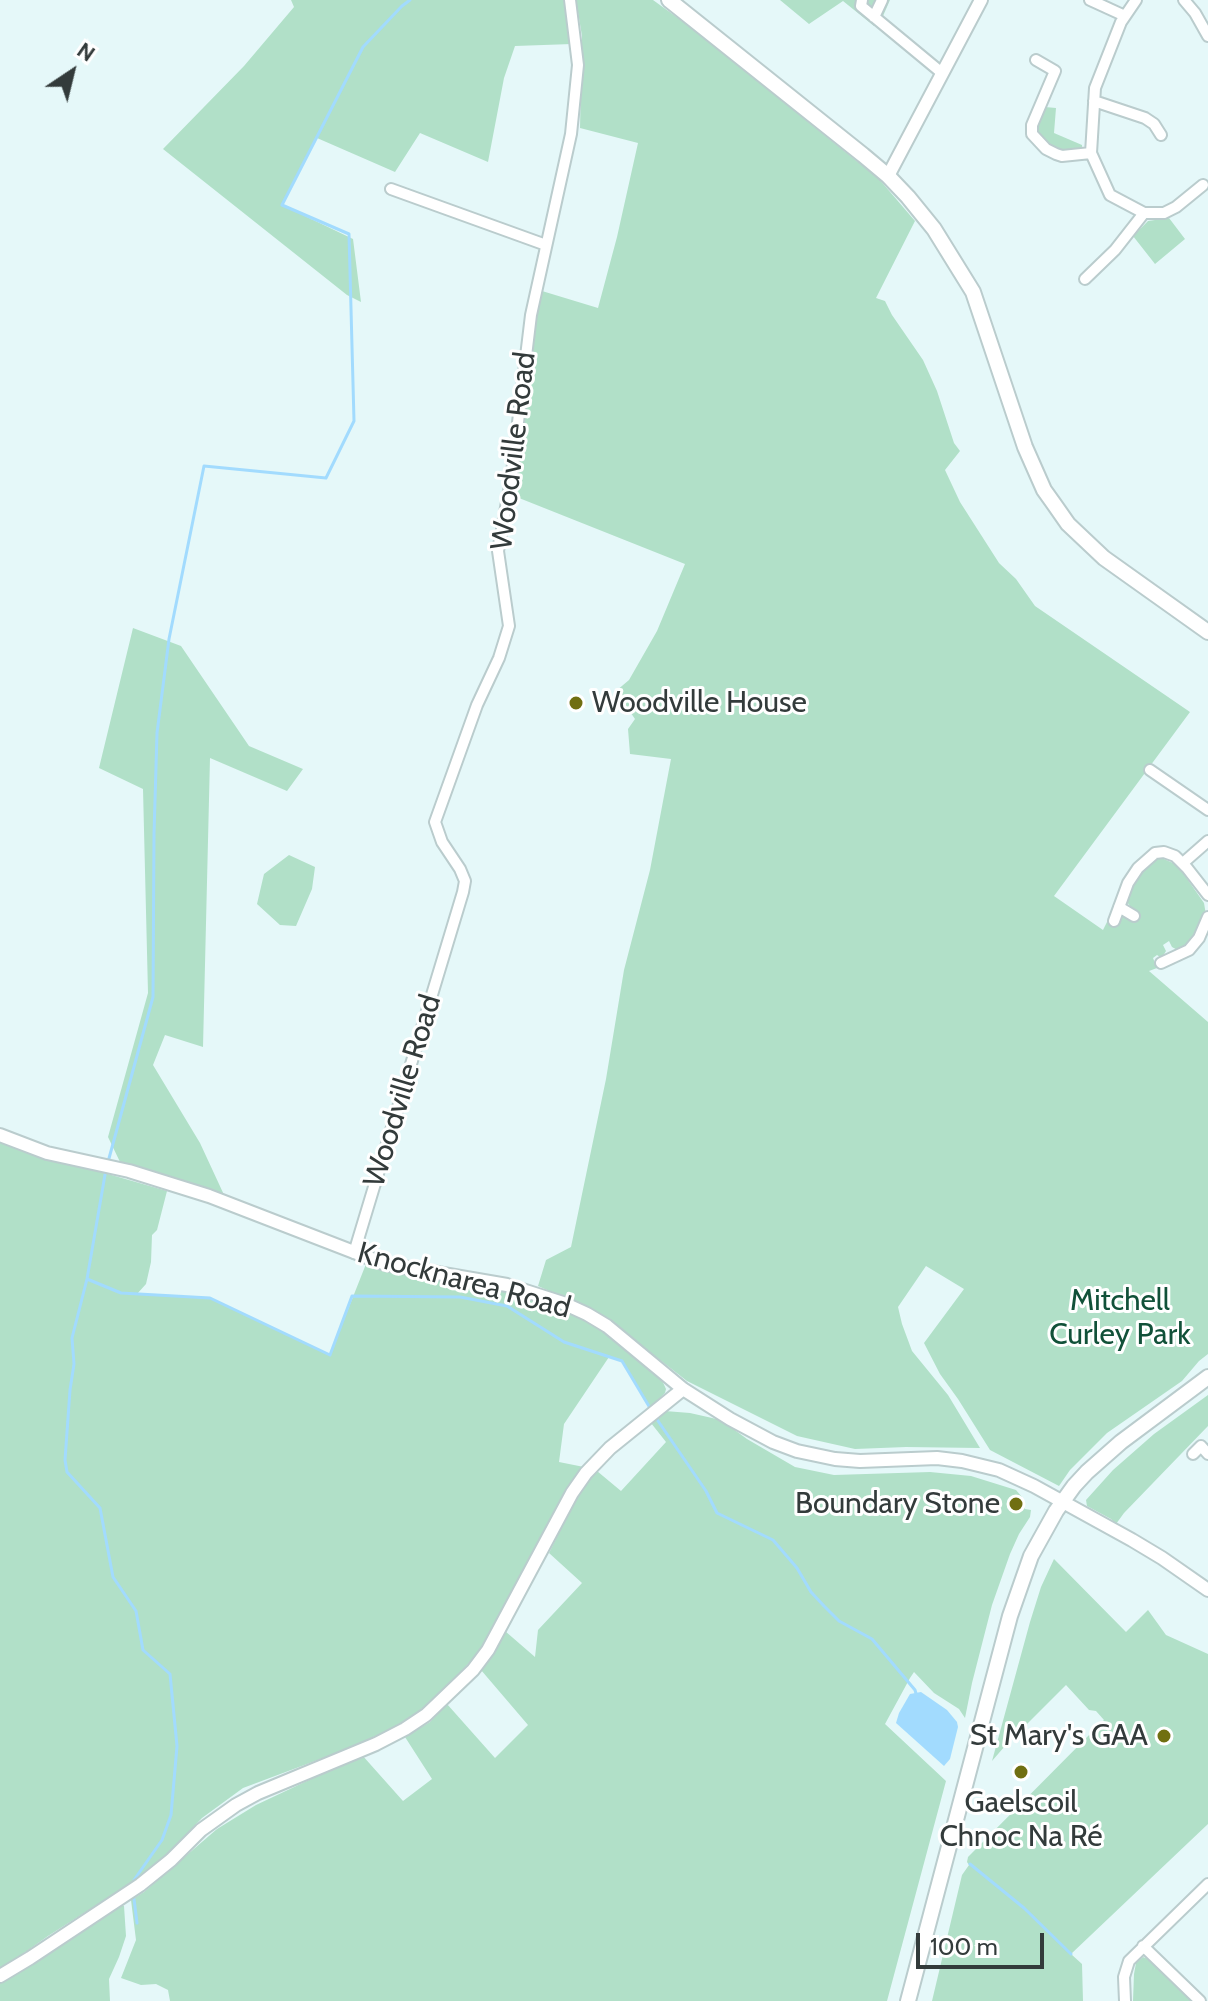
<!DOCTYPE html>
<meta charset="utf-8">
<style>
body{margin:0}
#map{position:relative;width:1208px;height:2001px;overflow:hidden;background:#e5f8f9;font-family:Cabin,sans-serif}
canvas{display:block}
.north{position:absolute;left:32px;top:32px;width:80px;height:80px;-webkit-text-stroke:6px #fff;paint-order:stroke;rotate:35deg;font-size:22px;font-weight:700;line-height:32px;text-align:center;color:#333b3b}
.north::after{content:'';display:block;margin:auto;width:28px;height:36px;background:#333b3b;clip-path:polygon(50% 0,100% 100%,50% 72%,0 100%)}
.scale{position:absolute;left:916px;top:1933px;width:128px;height:36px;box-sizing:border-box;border:4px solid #333b3b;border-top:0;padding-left:10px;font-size:24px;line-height:28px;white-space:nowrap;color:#333b3b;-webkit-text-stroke:6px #fff;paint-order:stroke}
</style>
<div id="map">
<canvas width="1208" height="2001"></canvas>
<div class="north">N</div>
<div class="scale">100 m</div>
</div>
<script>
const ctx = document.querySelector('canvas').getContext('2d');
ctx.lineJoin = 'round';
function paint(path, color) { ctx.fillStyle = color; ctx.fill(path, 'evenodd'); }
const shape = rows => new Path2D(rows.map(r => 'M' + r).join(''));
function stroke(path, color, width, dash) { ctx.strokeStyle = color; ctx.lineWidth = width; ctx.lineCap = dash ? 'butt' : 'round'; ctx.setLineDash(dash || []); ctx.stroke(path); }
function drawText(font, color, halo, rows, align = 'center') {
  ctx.font = font + ' Cabin,sans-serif'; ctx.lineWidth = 6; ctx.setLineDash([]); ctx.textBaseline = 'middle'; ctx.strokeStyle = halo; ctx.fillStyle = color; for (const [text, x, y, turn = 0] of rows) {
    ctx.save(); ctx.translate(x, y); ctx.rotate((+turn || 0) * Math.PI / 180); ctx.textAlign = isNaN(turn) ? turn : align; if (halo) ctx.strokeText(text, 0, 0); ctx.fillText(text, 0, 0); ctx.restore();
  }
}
paint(shape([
 [291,0,564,0,572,44,515,46,504,78,488,162,420,133,395,172,317,138,282,205,353,239,361,302,347,295,163,149,244,66,294,7],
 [576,0,653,0,689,26,879,179,915,221,876,298,885,301,892,315,923,360,937,391,954,443,960,451,945,470,960,502,999,563,1016,579,1035,606,1190,712,1054,896,1103,930,1107,922,1118,925,1119,920,1123,915,1136,913,1126,901,1133,883,1150,862,1158,858,1164,859,1175,864,1181,870,1204,903,1206,915,1200,929,1181,952,1172,947,1169,941,1163,945,1166,951,1163,956,1160,957,1157,955,1153,958,1157,968,1149,971,1208,1022,1208,1354,1199,1361,1182,1381,1107,1433,1070,1470,1059,1486,990,1450,958,1399,940,1374,924,1343,964,1289,926,1266,898,1307,902,1324,912,1351,948,1395,980,1448,906,1447,855,1449,797,1436,687,1381,601,1314,538,1286,546,1260,571,1247,606,1079,624,970,650,870,671,759,630,754,628,729,635,719,616,691,629,680,657,631,685,564,514,496,523,435,538,302,542,291,598,308,617,237,638,143,580,128,582,36],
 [780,0,890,0,883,16,874,26,843,1,809,24],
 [1045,107,1056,108,1054,133,1082,145,1082,151,1056,151,1042,139,1036,130,1037,123],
 [1169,218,1185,239,1155,264,1133,236,1148,221],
 [133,628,181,646,249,746,303,769,287,791,210,758,203,1047,165,1035,153,1065,200,1143,225,1197,121,1164,108,1137,148,993,143,789,99,768],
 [289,855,315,867,312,889,296,926,280,925,257,904,264,874],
 [0,1139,108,1171,108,1174,167,1191,157,1230,152,1235,151,1262,146,1284,137,1294,210,1298,330,1355,366,1264,396,1274,492,1287,552,1304,572,1312,605,1330,660,1376,666,1389,665,1393,650,1408,622,1361,609,1357,564,1424,559,1462,584,1467,552,1515,528,1564,491,1634,477,1654,442,1693,402,1724,347,1749,243,1788,202,1818,165,1857,142,1876,48,1936,0,1970],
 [1208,1395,1208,1426,1124,1513,1116,1524,1111,1519,1087,1506,1086,1500,1113,1470,1154,1434],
 [665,1411,690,1413,721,1420,747,1439,795,1467,834,1475,930,1472,971,1476,1016,1490,1022,1497,1025,1509,1031,1510,1030,1517,1019,1534,1010,1554,992,1605,972,1683,965,1718,959,1709,934,1693,914,1672,910,1678,885,1724,946,1781,887,2001,170,2001,168,1990,156,1984,141,1985,121,1978,136,1940,131,1900,144,1892,217,1829,256,1805,362,1755,403,1801,432,1779,405,1737,430,1722,447,1704,495,1758,528,1725,481,1670,505,1631,535,1657,538,1630,582,1583,549,1553,577,1496,597,1471,621,1491,666,1442,651,1423],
 [1054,1559,1126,1632,1148,1610,1166,1635,1208,1654,1208,1824,1071,1954,1082,1964,1083,2001,932,2001,962,1875,969,1865,967,1862,968,1857,1104,1720,1096,1711,1089,1710,1066,1685,1005,1746,992,1761,1030,1622,1041,1587],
 [121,1904,124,1906,126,1936,119,1957,109,1979,110,2001,0,2001,0,1981],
 [1143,1957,1148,1959,1193,2001,1133,2001,1134,1974,1136,1963]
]), '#b1e0c8');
paint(shape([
 [921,1692,947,1710,957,1722,958,1727,950,1759,944,1766,896,1723,899,1713,910,1694]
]), '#a2dbfe');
stroke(shape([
 [108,1162,153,997,154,834,157,733,169,639,204,466,326,478,354,421,349,234,282,205,363,47,402,6,410,0],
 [106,1169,87,1279,72,1338,74,1364,70,1390,65,1460,67,1472,100,1508,113,1577,136,1611,143,1650,170,1674,177,1746,171,1815,162,1840,134,1880],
 [87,1279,121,1293,210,1298,330,1355,352,1296,460,1297,507,1306,564,1342,622,1361,650,1408],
 [656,1418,706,1491,717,1513,773,1540,797,1568,811,1592,824,1606,839,1621,872,1639,915,1690,917,1697],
 [970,1864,1024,1908,1071,1954],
 [134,1899,137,1923]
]), '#a2dbfe', 3);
const minor = shape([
 [862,0,861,6,942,73],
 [1090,0,1125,16],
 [1184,0,1195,13,1208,36],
 [874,17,882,0],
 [1036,60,1055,71,1032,125,1032,134,1046,149,1056,154,1062,156,1091,153],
 [1094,101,1145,118,1154,124,1161,135],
 [391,189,546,245],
 [1144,213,1164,213,1176,207,1203,185],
 [1085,279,1115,250,1144,213,1110,195,1091,153,1095,88,1121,22,1136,0],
 [1150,770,1208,810],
 [1183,863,1208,841],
 [1119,907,1134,916],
 [1114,921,1128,883,1138,868,1155,853,1164,852,1175,856,1187,868,1208,895],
 [1161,963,1189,950,1199,938,1208,917],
 [354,1253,463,892,465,881,460,869,442,842,435,822,477,705,499,658,509,626,498,551,511,480,531,315,571,134,578,65,570,0],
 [1193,1454,1201,1446,1208,1454],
 [1143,1946,1200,2001],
 [1125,2001,1124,1977,1129,1961,1208,1884]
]);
const tertiary = shape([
 [888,176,981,0],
 [0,1135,47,1153,129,1171,209,1196,385,1264,507,1285,563,1303,587,1314,607,1326,683,1389,730,1419,773,1442,797,1451,835,1459,860,1461,937,1458,962,1461,999,1470,1034,1486,1132,1540,1162,1558,1208,1590],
 [0,1976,30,1958,140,1885,171,1860,201,1830,236,1805,258,1793,376,1744,405,1729,426,1715,473,1670,488,1650,572,1493,586,1473,610,1448,683,1389]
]);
const secondary = shape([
 [669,0,863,155,888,176,908,197,934,229,973,292,1025,447,1044,490,1054,504,1068,524,1104,558,1208,632],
 [908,2001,1010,1616,1031,1556,1056,1511,1074,1486,1087,1472,1121,1442,1208,1377]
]);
stroke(minor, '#bacccd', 14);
stroke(tertiary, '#bacccd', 16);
stroke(secondary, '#bacccd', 18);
stroke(minor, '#fff', 10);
stroke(tertiary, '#fff', 12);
stroke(secondary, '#fff', 14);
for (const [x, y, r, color] of [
 [576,703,8,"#706f11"],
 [1016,1504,8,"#706f11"],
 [1164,1736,8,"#706f11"],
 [1021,1772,8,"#706f11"]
]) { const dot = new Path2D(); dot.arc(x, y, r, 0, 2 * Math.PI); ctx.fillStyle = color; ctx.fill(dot); stroke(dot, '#fff', 3); }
drawText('30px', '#333b3b', '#fff', [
 ["Woodville Road",514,451,-83],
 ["Woodville Road",403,1091,-73],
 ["Knocknarea Road",464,1281,15]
]);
drawText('30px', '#333b3b', '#fff', [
 ["Woodville House",592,703,"left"],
 ["Boundary Stone",1000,1504],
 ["St Mary's GAA",1148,1736],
 ["Gaelscoil",1021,1803,"center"],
 ["Chnoc Na Ré",1021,1837,"center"]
], 'right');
drawText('30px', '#115139', '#fff', [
 ["Mitchell",1120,1301],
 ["Curley Park",1120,1335]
]);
</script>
